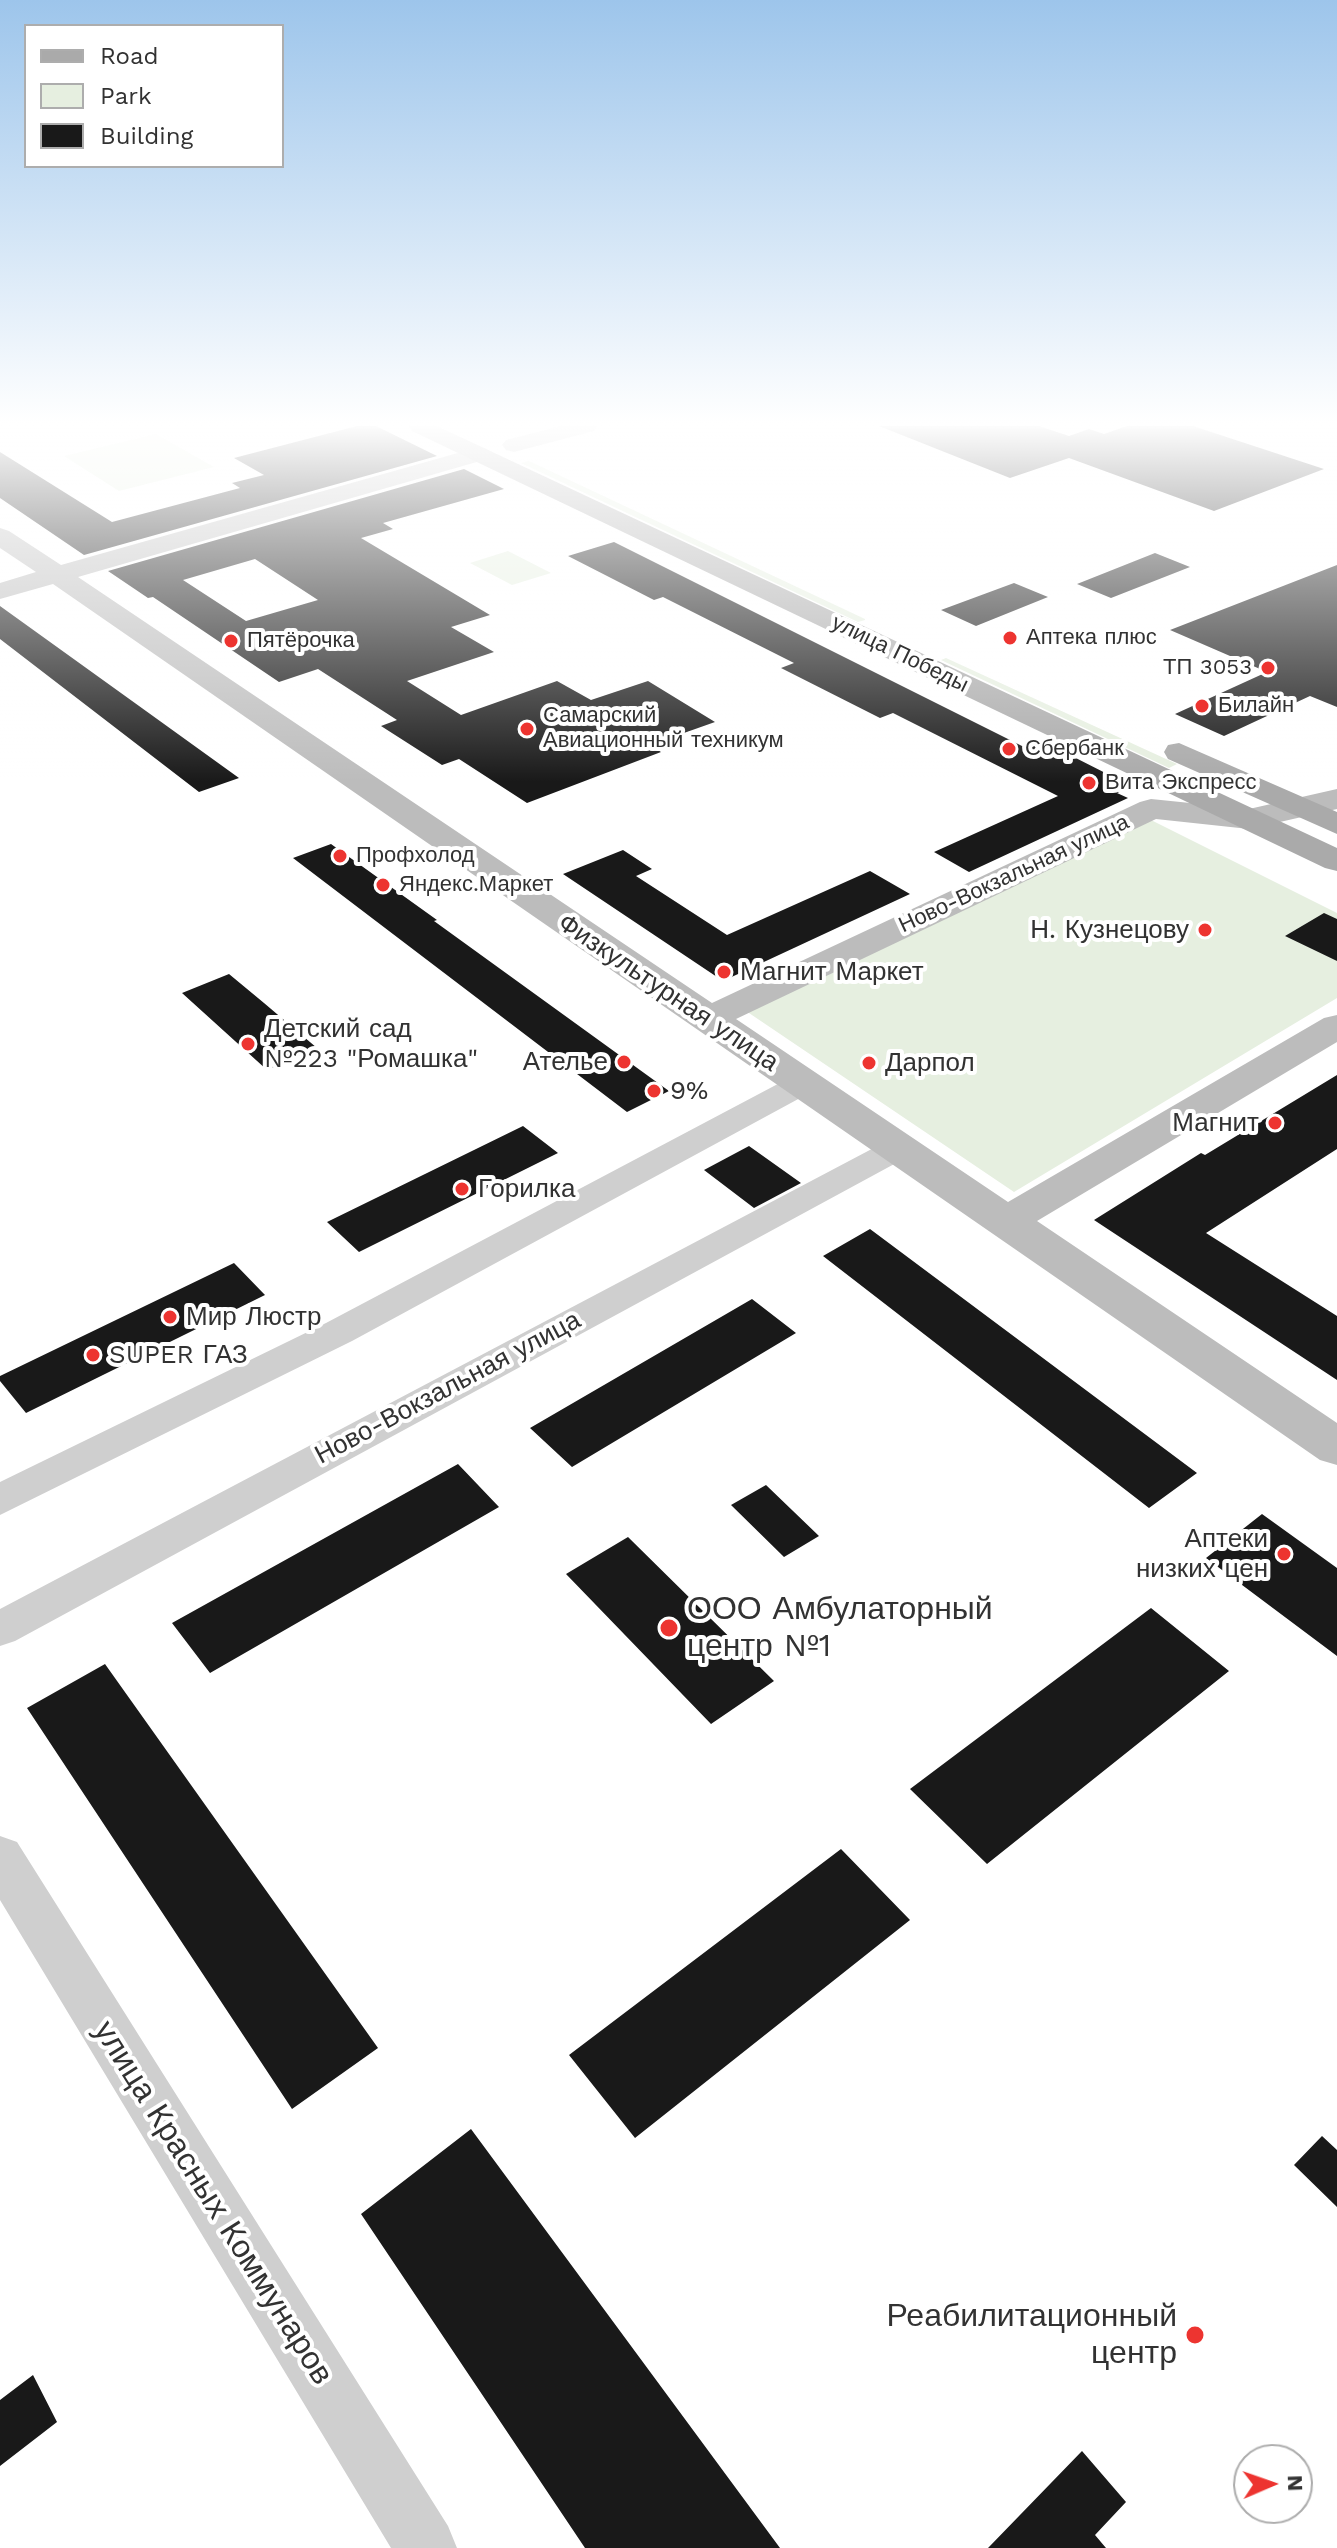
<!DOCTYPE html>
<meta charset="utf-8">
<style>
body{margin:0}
#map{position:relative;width:1337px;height:2548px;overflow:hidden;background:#fff;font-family:"Work Sans",sans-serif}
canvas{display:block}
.legend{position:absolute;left:24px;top:24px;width:260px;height:144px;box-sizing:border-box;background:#fff;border:2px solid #adadad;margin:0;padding:10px 14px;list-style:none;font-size:24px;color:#323232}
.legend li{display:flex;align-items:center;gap:16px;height:40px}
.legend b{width:40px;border:2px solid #adadad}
.north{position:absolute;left:1233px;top:2444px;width:80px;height:80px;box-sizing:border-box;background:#fff;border:2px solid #adadad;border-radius:50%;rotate:88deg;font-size:22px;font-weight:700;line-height:32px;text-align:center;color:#323232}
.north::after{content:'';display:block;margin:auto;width:28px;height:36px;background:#ed3430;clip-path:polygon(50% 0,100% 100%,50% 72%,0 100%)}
</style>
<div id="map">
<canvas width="1337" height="2548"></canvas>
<ul class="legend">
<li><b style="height:10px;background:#aaa"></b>Road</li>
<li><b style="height:22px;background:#e6efe0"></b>Park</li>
<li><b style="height:22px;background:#191919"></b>Building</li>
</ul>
<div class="north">N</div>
</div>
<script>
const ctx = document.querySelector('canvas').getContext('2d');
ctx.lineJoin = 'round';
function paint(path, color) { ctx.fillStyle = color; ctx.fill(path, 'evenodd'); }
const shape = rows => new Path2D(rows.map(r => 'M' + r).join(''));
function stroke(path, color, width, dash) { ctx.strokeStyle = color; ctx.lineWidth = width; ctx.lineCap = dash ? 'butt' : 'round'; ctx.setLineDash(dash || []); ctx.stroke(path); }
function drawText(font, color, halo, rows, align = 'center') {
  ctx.font = font + ' "Work Sans",sans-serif'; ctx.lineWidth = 8; ctx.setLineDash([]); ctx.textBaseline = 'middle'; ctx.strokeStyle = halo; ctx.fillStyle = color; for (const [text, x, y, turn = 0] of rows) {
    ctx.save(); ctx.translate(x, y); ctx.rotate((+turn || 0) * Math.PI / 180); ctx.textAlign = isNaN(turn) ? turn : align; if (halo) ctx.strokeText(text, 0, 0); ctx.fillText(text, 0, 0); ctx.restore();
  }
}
paint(shape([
 [156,434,214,467,119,491,64,456],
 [529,461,865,619,865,620,858,622,521,463],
 [508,551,551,573,512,585,470,563],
 [946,658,1177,764,1169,768,941,660],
 [1149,819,1337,913,1337,998,1014,1192,746,1011]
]), '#e6efe0');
paint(shape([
 [357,426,376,426,437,456,84,555,0,498,0,452,112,522,240,488,232,483,264,475,234,458],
 [879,426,1039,426,1069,436,1089,429,1104,434,1127,426,1193,426,1324,469,1214,511,1069,458,1010,478],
 [464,469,504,489,383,523,393,529,361,538,490,615,451,627,494,652,407,681,461,715,557,681,591,700,648,681,715,722,650,745,661,752,527,803,459,759,442,765,381,726,397,720,318,669,279,682,153,597,148,598,108,571],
 [255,559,318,600,246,621,183,580],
 [614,542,1028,749,1043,742,1060,750,1133,787,1117,793,1128,798,969,872,934,852,1058,796,893,713,880,718,781,668,794,663,663,597,654,600,568,556],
 [1155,553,1190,567,1111,598,1077,584],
 [1337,565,1337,707,1310,696,1224,736,1175,714,1267,672,1170,630],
 [1014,583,1048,597,976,626,941,610],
 [0,606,146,711,239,778,199,792,0,639],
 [331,844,437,920,434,921,669,1091,627,1112,293,858],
 [623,850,652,869,636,876,727,935,870,871,910,894,723,981,563,874],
 [1324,913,1337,919,1337,961,1285,936],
 [229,974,264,1003,317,1048,267,1070,182,993],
 [1337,1075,1337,1149,1206,1233,1337,1316,1337,1380,1094,1220,1201,1153,1205,1155],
 [523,1126,558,1153,359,1252,327,1222],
 [749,1146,801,1183,754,1208,704,1170],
 [870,1229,1197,1473,1149,1508,823,1256],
 [234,1263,265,1295,26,1413,0,1381,0,1376],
 [752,1299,796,1333,572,1467,530,1428],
 [458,1464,499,1507,210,1673,172,1623],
 [766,1485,819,1536,784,1557,731,1505],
 [1262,1514,1337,1568,1337,1656,1206,1558],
 [628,1537,774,1681,711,1724,566,1574],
 [1151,1608,1229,1671,987,1864,910,1789],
 [105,1664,378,2048,292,2109,27,1708],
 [841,1849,910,1920,635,2138,569,2055],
 [471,2129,780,2548,585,2548,361,2214],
 [1322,2136,1337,2150,1337,2207,1294,2165],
 [33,2375,57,2422,0,2466,0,2400],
 [1082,2451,1126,2502,1095,2535,1106,2548,988,2548]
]), '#191919');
paint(shape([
 [802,1074,813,1077,818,1084,813,1091,352,1341,0,1515,0,1482,326,1323,791,1077,802,1074],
 [897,1139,909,1142,914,1149,909,1156,15,1641,0,1646,0,1609,885,1142,897,1139],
 [0,1836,17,1842,448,2526,457,2548,391,2548,0,1900,0,1836]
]), '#cfcfcf');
paint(shape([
 [561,426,597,426,594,431,514,452,506,450,502,445,506,440,561,426],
 [479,447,487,449,491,454,487,459,78,577,712,1003,1140,802,1151,799,1249,809,1337,789,1337,809,1249,829,1156,819,736,1019,1008,1202,1324,1018,1337,1015,1337,1042,1037,1221,1337,1423,1337,1465,1320,1460,53,584,0,599,0,583,36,572,0,548,0,528,9,531,61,565,479,447]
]), '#bcbcbc');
paint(shape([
 [409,426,437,426,1337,848,1337,871,1325,868,412,431,409,426],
 [1179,743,1337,812,1337,834,1168,759,1164,752,1168,745,1179,743]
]), '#aaa');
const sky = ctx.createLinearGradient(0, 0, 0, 782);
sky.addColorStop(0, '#9dc5eb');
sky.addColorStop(0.54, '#fff');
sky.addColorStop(1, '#ffffff00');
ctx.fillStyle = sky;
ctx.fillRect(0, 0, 1337, 782);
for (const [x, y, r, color] of [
 [1010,638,8,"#ed3430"],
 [231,641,8,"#ed3430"],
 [1268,668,8,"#ed3430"],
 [1202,706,8,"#ed3430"],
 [527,729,8,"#ed3430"],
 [1009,749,8,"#ed3430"],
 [1089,783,8,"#ed3430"],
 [340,856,8,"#ed3430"],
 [383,885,8,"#ed3430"],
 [1205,930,8,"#ed3430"],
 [724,972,8,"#ed3430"],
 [248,1044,8,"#ed3430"],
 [624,1062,8,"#ed3430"],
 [869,1063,8,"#ed3430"],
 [654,1091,8,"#ed3430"],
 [1275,1123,8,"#ed3430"],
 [462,1189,8,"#ed3430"],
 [170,1317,8,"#ed3430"],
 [93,1355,8,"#ed3430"],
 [1284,1554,8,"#ed3430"],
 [669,1628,10,"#ed3430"],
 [1195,2335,10,"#ed3430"]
]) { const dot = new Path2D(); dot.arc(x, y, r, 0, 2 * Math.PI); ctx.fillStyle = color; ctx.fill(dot); stroke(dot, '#fff', 3); }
drawText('22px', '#323232', '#fff', [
 ["Аптека плюс",1026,638],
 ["Пятёрочка",247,641],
 ["ТП 3053",1252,668,"right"],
 ["Билайн",1218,706],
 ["Самарский",543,716],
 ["Авиационный техникум",543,741],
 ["Сбербанк",1025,749],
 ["Вита Экспресс",1105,783],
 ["Профхолод",356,856],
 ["Яндекс.Маркет",399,885]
], 'left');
drawText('22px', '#323232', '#fff', [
 ["улица Победы",900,654,26],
 ["Ново-Вокзальная улица",1014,874,-25]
]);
drawText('26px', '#323232', '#fff', [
 ["Н. Кузнецову",1189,930,"right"],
 ["Магнит Маркет",740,972],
 ["Детский сад",264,1029],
 ["№223 \"Ромашка\"",264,1059],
 ["Ателье",608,1062,"right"],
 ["Дарпол",885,1063],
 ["9%",670,1091],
 ["Магнит",1259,1123,"right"],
 ["Горилка",478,1189],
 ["Мир Люстр",186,1317],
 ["SUPER ГАЗ",109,1355],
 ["Аптеки",1268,1539,"right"],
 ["низких цен",1268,1569,"right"]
], 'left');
drawText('26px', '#323232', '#fff', [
 ["Физкультурная улица",668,993,34],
 ["Ново-Вокзальная улица",448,1388,-28]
]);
drawText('32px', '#323232', '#fff', [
 ["ООО Амбулаторный",687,1610],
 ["центр №1",687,1647],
 ["Реабилитационный",1177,2317,"right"],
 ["центр",1177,2354,"right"]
], 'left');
drawText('32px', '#323232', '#fff', [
 ["улица Красных Коммунаров",213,2203,58]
]);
</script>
